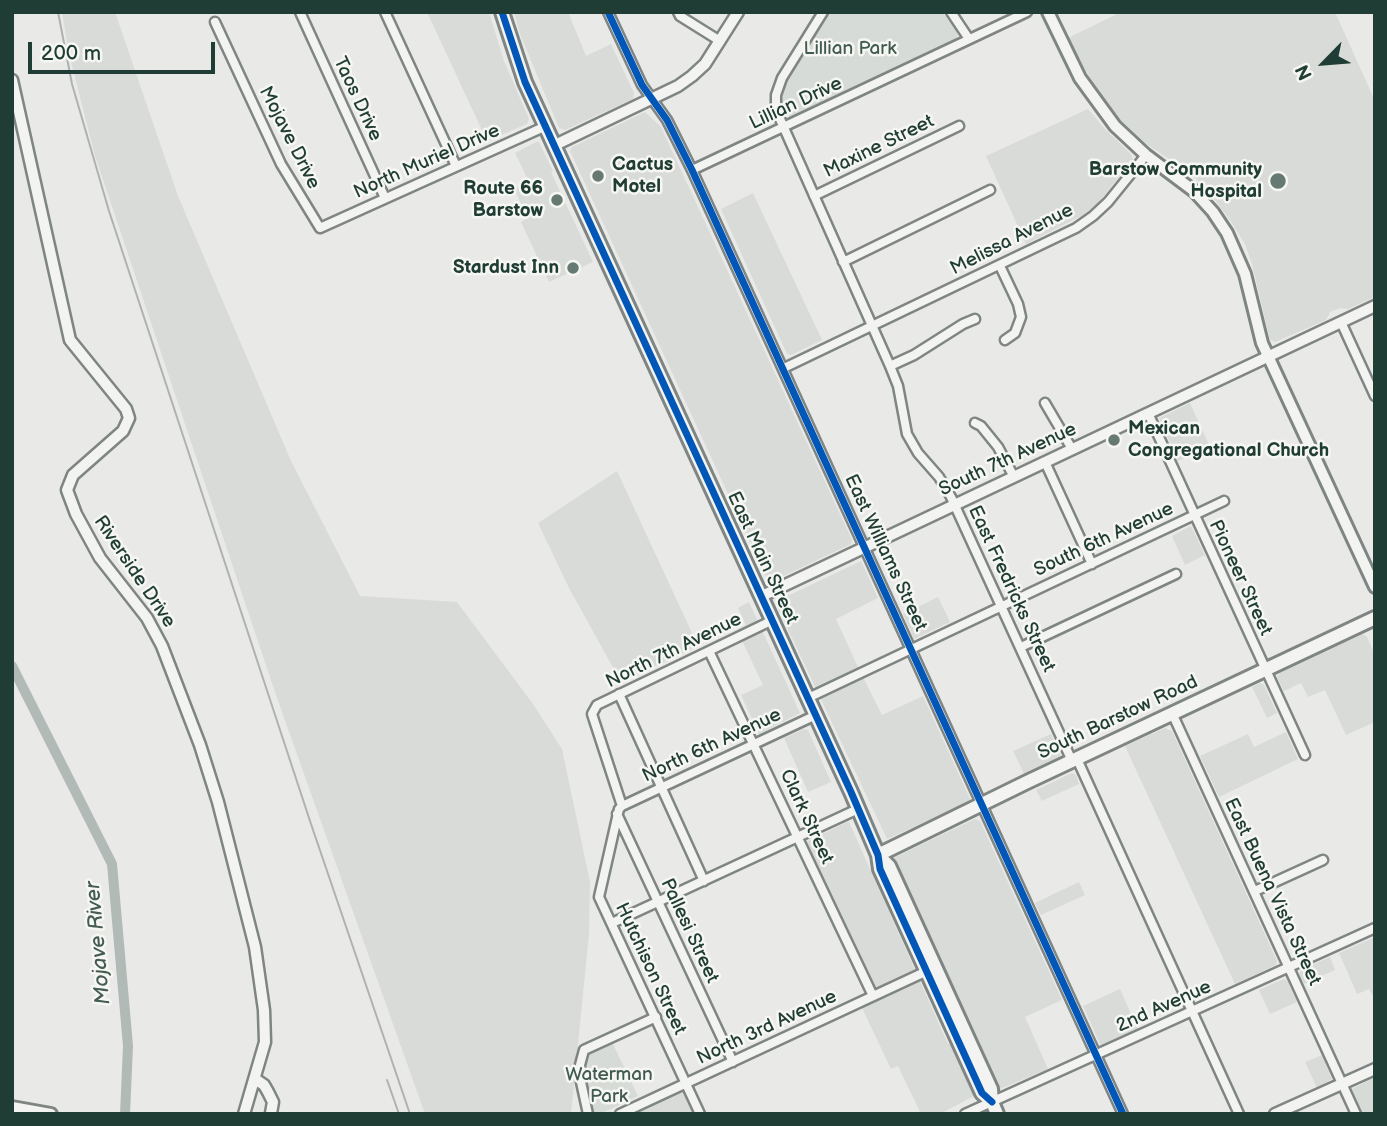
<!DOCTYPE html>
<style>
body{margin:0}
#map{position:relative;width:1387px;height:1126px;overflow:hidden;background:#e9eae8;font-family:"Balsamiq Sans",sans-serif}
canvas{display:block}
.frame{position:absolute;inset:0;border:14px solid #1f3d34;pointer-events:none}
.north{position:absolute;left:1289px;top:28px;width:70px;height:70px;-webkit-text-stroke:5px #f6f6f2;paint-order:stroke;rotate:245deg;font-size:19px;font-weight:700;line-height:28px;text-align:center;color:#1f3d34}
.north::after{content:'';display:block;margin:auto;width:24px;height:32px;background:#1f3d34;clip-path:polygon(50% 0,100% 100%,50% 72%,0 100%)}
.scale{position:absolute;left:28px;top:42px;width:187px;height:32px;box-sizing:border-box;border:4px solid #1f3d34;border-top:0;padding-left:9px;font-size:21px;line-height:24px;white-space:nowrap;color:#1f3d34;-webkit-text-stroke:5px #f6f6f2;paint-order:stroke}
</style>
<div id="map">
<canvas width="1387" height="1126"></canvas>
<div class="frame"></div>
<div class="north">N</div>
<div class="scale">200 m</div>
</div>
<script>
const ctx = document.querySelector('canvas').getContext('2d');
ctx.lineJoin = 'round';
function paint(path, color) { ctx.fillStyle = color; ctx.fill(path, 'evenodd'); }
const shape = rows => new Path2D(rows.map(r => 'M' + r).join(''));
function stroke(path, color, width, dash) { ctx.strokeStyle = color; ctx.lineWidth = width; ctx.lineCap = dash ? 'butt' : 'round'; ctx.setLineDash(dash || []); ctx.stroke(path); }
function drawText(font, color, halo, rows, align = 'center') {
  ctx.font = font + ' "Balsamiq Sans",sans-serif'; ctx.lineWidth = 5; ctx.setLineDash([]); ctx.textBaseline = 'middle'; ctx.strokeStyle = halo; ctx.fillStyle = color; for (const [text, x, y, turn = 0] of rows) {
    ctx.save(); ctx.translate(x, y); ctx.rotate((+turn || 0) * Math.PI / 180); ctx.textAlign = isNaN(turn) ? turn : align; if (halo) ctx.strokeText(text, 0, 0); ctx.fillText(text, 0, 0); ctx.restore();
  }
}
paint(shape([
 [62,12,115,12,178,196,291,461,360,596,457,602,533,704,562,749,590,882,589,934,571,1114,425,1114,277,698,95,156,69,54],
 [427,12,489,12,504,61,529,119,527,124,487,141],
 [514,12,568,12,586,56,611,44,634,93,633,99,565,130,559,128,520,34],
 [1121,12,1335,12,1375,101,1375,297,1348,309,1340,308,1330,312,1326,320,1275,342,1270,340,1252,264,1245,244,1230,220,1212,196,1190,173,1145,143,1120,120,1097,91,1068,38],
 [1088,109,1104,128,1131,154,1133,160,1098,203,1083,215,1026,244,986,156],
 [645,112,661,127,852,540,851,544,769,583,570,151,572,147],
 [536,142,539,142,553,171,551,172,593,262,549,282,521,222,528,218,514,189,529,182,515,153],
 [753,193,822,340,791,355,787,354,721,209],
 [1190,403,1210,447,1178,461,1159,418],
 [617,471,698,646,621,682,569,588,538,523],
 [1191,526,1205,555,1185,565,1172,536],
 [861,561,878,598,836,619,857,665,882,715,923,696,971,801,887,839,775,602],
 [938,597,950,622,914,639,903,614],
 [749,602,800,713,759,734,741,695,763,685,737,630,746,625,738,608],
 [1363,634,1367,637,1375,655,1375,722,1346,735,1325,690,1308,697,1301,683,1284,691,1277,677,1280,673],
 [1260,683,1264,685,1277,713,1267,718,1252,687],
 [1165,728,1172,731,1277,961,1276,965,1235,984,1125,746],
 [804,729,808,730,831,782,808,792,784,738],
 [1286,732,1298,759,1219,797,1200,756,1248,734,1254,747],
 [1051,734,1061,756,1060,760,1025,776,1013,751],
 [1072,773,1076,775,1079,784,1042,801,1036,790],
 [975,819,980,821,1062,1000,1025,1017,1048,1069,1000,1089,893,858],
 [847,822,849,822,948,1044,950,1043,974,1096,940,1114,921,1114,898,1066,891,1069,862,1008,881,999,806,842],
 [1079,882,1085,895,1041,915,1035,903],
 [1375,937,1375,1000,1369,989,1357,994,1339,953],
 [1330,957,1335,970,1304,984,1299,975,1301,970],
 [1284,979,1287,980,1297,1002,1270,1014,1259,990],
 [1120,989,1138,1029,1101,1046,1083,1006],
 [1322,1055,1332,1079,1317,1088,1305,1062],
 [683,1089,695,1114,628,1114]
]), '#d8dbd8');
paint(shape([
 [830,12,942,12,956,29,958,35,956,39,791,117,783,114,782,98,786,83],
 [612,1042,638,1096,600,1114,595,1114,587,1097,585,1060,589,1051],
 [1375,1077,1375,1114,1363,1114,1352,1089]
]), '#d6dbd7');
stroke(shape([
 [12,666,112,864,128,1046,125,1114]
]), '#b1bab6', 10);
const minor = shape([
 [300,12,385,198],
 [385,12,456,166],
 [608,12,642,85,667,120,692,170,1123,1114],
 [678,12,680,16,720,41],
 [823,12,782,78,776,95,776,110,890,366,898,386,907,434,918,453,939,477,951,497,1072,761],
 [951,12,969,39],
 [215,22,281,164,320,228,546,126],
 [692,170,1027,12],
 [814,196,959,126],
 [843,262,990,190],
 [1000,266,1018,304,1021,317,1015,333,1005,340],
 [1341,322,1375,396],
 [890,366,914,355,963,324,975,319],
 [784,368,1076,228,1093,216,1108,202,1146,155],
 [1045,403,1072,449],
 [1148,413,1305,755],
 [975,423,981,426,998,447,1014,477],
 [1045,462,1092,564],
 [1021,647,1176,574],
 [709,651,873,996],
 [619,694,704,881],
 [808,698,1224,501],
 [1172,713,1356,1114],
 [1077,759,1239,1114],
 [622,806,816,715],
 [617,814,733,1062],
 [1255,891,1323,860],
 [612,923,858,809],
 [588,1114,581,1082,580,1065,584,1050,656,1017],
 [620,1114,927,971],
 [700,1114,599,897,619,809,622,806,592,714,597,705,773,620],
 [965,1114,1375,928]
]);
const tertiary = shape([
 [12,80,70,340,126,409,129,418,123,431,73,475,67,490,76,514,100,558,147,618,162,646,200,745,218,802,255,947,264,1010,265,1042,244,1114],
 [555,145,678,86,692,76,705,64,738,12],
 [762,596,1375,306],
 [255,1079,264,1085,268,1092,273,1102,271,1113],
 [1275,1114,1375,1069]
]);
const secondary = shape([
 [1048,12,1080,78,1115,126,1146,155,1194,191,1213,212,1227,233,1245,274,1262,343,1375,587],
 [12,1107,51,1114]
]);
const primary = shape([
 [502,12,525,82,851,792,878,855,880,869,982,1093,992,1102],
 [878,855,1027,782,1375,618],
 [878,855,889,866,991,1089,992,1102,997,1114]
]);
stroke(minor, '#7f8583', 13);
stroke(tertiary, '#7f8583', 15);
stroke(secondary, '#7f8583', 16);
stroke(primary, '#7f8583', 18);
stroke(minor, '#f3f3f1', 8);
stroke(tertiary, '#f3f3f1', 10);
stroke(secondary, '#f3f3f1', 10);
stroke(primary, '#f3f3f1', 12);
stroke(shape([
 [58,12,72,84,109,211,311,824,410,1114],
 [387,1080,399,1114]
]), '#aeb2b0', 2);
stroke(shape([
 [502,12,525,82,851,792,878,855,880,869,982,1093,992,1102],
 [608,12,642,85,667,120,692,170,1123,1114]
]), '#0057b8', 7);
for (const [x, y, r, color] of [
 [598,176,7,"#667a73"],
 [1278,181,9,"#667a73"],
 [557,200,7,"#667a73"],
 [573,268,7,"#667a73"],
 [1114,440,7,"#667a73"]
]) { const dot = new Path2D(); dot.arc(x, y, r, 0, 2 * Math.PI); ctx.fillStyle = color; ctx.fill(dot); stroke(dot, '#f6f6f2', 2.5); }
drawText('19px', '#415a52', '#f6f6f2', [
 ["Lillian Park",850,49],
 ["Waterman",609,1075],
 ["Park",609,1097]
]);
drawText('19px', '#1f3d34', '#f6f6f2', [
 ["Taos Drive",357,99,65],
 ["Lillian Drive",796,104,-25],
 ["Mojave Drive",289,138,63],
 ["Maxine Street",879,147,-26],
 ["North Muriel Drive",427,162,-24],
 ["Melissa Avenue",1012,240,-27],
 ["South 7th Avenue",1008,460,-25],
 ["South 6th Avenue",1104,540,-25],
 ["East Williams Street",885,553,65],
 ["East Main Street",762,558,65],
 ["Riverside Drive",134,572,56],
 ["Pioneer Street",1240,578,65],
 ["East Fredricks Street",1011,589,65],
 ["North 7th Avenue",674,651,-26],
 ["South Barstow Road",1118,718,-25],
 ["North 6th Avenue",712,746,-25],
 ["Clark Street",806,817,65],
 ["East Buena Vista Street",1272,892,65],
 ["Pallesi Street",689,931,65],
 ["Hutchison Street",650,969,65],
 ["2nd Avenue",1164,1007,-24],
 ["North 3rd Avenue",767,1028,-25]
]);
drawText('bold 19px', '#1f3d34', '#f6f6f2', [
 ["Cactus",612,165,"left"],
 ["Motel",612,187,"left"],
 ["Barstow Community",1262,170],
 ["Hospital",1262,192],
 ["Route 66",543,189],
 ["Barstow",543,211],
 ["Stardust Inn",559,268],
 ["Mexican",1128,429,"left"],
 ["Congregational Church",1128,451,"left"]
], 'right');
drawText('italic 21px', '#445c54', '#f6f6f2', [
 ["Mojave River",99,943,-95]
]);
</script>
